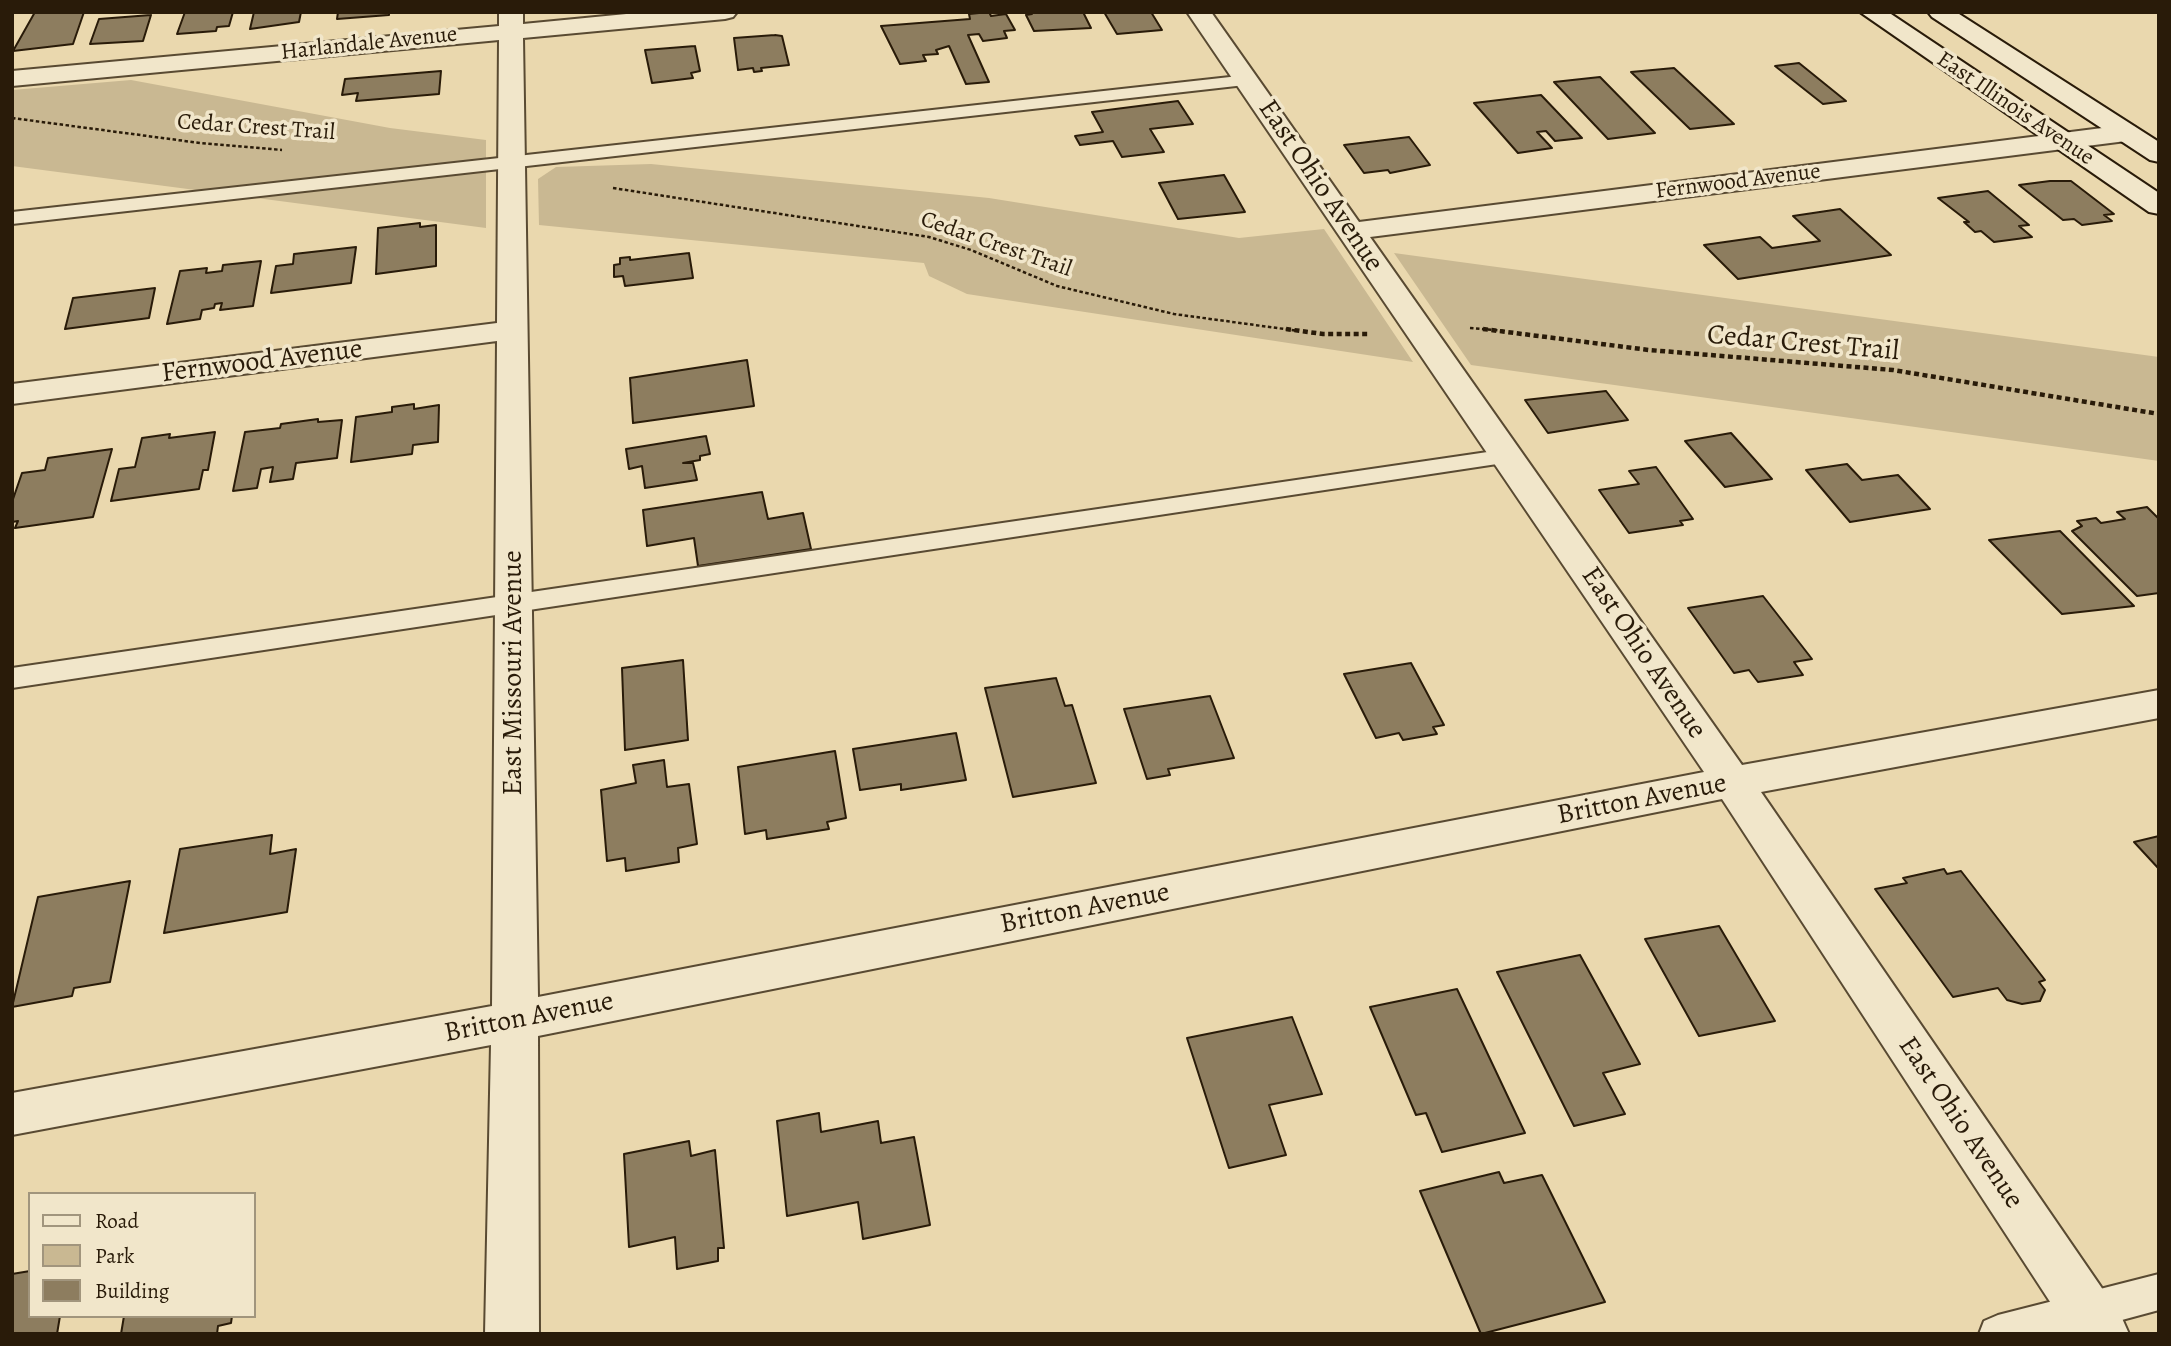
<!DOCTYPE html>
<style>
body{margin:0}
#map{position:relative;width:2171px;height:1346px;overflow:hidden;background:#ead8ae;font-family:Alegreya,serif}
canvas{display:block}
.frame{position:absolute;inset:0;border:14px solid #291b09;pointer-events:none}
.legend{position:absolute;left:28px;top:1192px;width:228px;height:126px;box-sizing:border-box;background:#f1e6ca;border:2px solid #a1957d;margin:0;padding:9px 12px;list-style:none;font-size:21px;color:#291b09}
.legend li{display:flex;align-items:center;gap:14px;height:35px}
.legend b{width:35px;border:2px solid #a1957d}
</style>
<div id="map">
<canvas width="2171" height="1346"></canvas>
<div class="frame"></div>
<ul class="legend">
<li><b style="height:9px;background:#f1e6ca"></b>Road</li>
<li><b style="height:19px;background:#c9b892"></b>Park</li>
<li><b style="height:19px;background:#8d7d5f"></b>Building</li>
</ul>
</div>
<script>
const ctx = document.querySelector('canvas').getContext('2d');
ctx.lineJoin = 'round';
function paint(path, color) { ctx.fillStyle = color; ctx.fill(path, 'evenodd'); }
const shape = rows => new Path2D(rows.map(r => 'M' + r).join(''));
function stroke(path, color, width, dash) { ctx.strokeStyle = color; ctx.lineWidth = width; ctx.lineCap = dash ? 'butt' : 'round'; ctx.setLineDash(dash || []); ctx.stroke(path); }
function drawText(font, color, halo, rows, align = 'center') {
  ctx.font = font + ' Alegreya,serif'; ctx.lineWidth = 7; ctx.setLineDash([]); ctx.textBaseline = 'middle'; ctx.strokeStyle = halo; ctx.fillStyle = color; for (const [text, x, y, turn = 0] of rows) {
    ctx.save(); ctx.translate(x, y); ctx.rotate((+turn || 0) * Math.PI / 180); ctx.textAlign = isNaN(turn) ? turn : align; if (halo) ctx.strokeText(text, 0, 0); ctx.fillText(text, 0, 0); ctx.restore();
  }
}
paint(shape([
 [131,80,390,128,486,140,486,228,12,166,12,90],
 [651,164,989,198,1239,238,1324,229,1413,362,967,294,929,276,924,263,539,225,538,179,556,167],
 [1394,253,2159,357,2159,461,1471,365]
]), '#c9b892');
const building = shape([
 [35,12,84,12,73,44,13,51,35,12],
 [185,12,233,12,229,26,217,27,216,31,177,34,185,12],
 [254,12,301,12,299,22,250,29,254,12],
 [338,12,389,12,389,15,337,19,338,12],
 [989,12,991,16,1006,14,1015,30,1004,31,1007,38,983,41,979,34,968,35,989,82,966,84,949,46,936,50,938,54,923,55,926,61,900,64,881,26,970,19,969,14,989,12],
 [1031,12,1083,12,1091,28,1034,31,1026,15,1032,14,1031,12],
 [1104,12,1151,12,1162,30,1117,34,1104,12],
 [151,15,143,41,90,44,99,19,151,15],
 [775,35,782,36,789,65,761,68,762,71,754,72,753,68,738,70,734,38,775,35],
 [695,46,700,71,691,73,693,78,652,83,645,50,695,46],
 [1799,63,1846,101,1823,104,1775,66,1799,63],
 [1674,68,1734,124,1690,129,1631,72,1674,68],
 [441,71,439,94,356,101,358,93,342,95,345,79,441,71],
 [1600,77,1655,133,1608,139,1554,82,1600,77],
 [1541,95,1582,138,1555,141,1546,131,1537,132,1552,148,1518,153,1474,103,1541,95],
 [1178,101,1193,124,1150,129,1164,152,1122,157,1113,141,1080,145,1075,136,1103,132,1092,112,1178,101],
 [1409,137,1430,165,1390,173,1388,170,1364,173,1344,145,1409,137],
 [1224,175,1245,212,1178,219,1159,183,1224,175],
 [2050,181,2071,181,2114,214,2104,215,2112,221,2082,225,2074,219,2063,220,2019,185,2050,181],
 [1988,191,2029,225,2019,226,2032,237,1994,242,1981,231,1975,232,1964,222,1969,222,1938,198,1988,191],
 [1840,209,1891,255,1738,279,1704,245,1760,237,1772,248,1820,241,1793,216,1840,209],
 [420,223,420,227,436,225,436,266,376,274,378,228,420,223],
 [356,247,351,283,271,293,276,266,293,264,294,254,356,247],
 [689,253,693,278,625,286,623,276,614,277,614,265,620,264,620,258,630,257,630,260,689,253],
 [261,261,253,306,220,310,222,303,215,304,214,308,202,310,200,319,167,324,180,271,207,268,206,273,222,271,223,265,261,261],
 [155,288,149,318,65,329,73,298,155,288],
 [747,360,754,406,633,423,630,378,747,360],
 [1606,391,1628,420,1548,433,1525,400,1606,391],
 [414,404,414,409,439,405,438,442,413,445,412,454,351,462,356,417,392,412,392,407,414,404],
 [318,419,318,422,342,420,337,458,296,463,293,479,270,482,273,467,261,469,257,488,233,491,245,432,280,428,281,424,318,419],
 [215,432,208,470,203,470,199,489,111,501,119,469,135,467,142,438,170,434,169,438,215,432],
 [1731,433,1772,479,1725,487,1685,441,1731,433],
 [706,436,710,454,700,456,700,460,683,463,693,463,697,480,645,488,642,466,629,469,626,449,706,436],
 [112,449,93,517,15,528,18,521,12,522,12,502,22,473,45,470,48,458,112,449],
 [1847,464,1862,480,1898,475,1930,509,1850,522,1806,470,1847,464],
 [1656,467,1693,519,1680,521,1683,525,1629,533,1599,490,1639,484,1629,471,1656,467],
 [762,492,768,519,803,513,811,549,698,566,694,538,647,546,643,510,762,492],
 [2147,507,2159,519,2159,593,2137,596,2072,531,2082,526,2077,521,2096,518,2101,523,2125,519,2117,512,2147,507],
 [2060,531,2134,606,2062,614,1989,540,2060,531],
 [1763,596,1812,659,1794,662,1803,675,1758,682,1749,670,1734,673,1688,608,1763,596],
 [683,660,688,740,625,750,622,668,683,660],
 [1411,663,1444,725,1433,727,1437,734,1403,740,1399,733,1376,738,1344,674,1411,663],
 [1056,678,1065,706,1072,705,1096,783,1013,797,985,688,1056,678],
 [1210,696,1234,758,1168,769,1170,775,1147,779,1124,709,1210,696],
 [956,733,966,780,901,790,901,784,860,790,853,749,956,733],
 [835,751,846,818,827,822,829,829,767,839,766,830,745,834,738,767,835,751],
 [664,760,667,787,689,784,697,844,678,848,679,862,626,871,625,858,607,861,601,790,636,783,633,765,664,760],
 [272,835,270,854,296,849,287,912,164,933,180,849,272,835],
 [2159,836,2159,869,2134,842,2159,836],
 [1944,869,1947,874,1961,871,2045,980,2039,982,2045,990,2040,1001,2022,1004,2007,1000,1998,988,1953,997,1875,889,1907,883,1903,878,1944,869],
 [130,881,110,982,74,988,72,996,12,1007,38,897,130,881],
 [1719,926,1775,1021,1699,1036,1645,939,1719,926],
 [1580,955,1640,1064,1603,1073,1625,1114,1574,1126,1497,972,1580,955],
 [1457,989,1525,1133,1442,1152,1426,1113,1416,1115,1370,1007,1457,989],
 [1292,1017,1322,1094,1269,1105,1286,1155,1229,1168,1187,1038,1292,1017],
 [819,1113,821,1132,878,1121,881,1143,914,1137,930,1225,863,1239,858,1202,787,1216,777,1121,819,1113],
 [689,1141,691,1156,715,1150,724,1248,718,1248,718,1261,677,1269,675,1237,629,1247,624,1154,689,1141],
 [1499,1172,1504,1183,1542,1175,1605,1302,1481,1334,1420,1191,1499,1172],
 [30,1271,30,1316,60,1316,57,1334,12,1334,12,1274,30,1271],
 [124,1316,232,1316,231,1323,218,1326,217,1334,121,1334,124,1316]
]);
paint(building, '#8d7d5f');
stroke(building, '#291b09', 2);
const service = shape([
 [1248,75,1254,76,1257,80,1254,84,12,224,12,212,1248,75],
 [1508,449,1517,451,1520,456,1517,461,12,688,12,668,1508,449],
 [2159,1274,2159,1310,2070,1334,1979,1334,1984,1321,1998,1315,2159,1274]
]);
const minor = shape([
 [499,12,523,12,523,24,647,12,737,12,733,17,725,19,523,38,538,997,1704,772,1187,12,1211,12,1359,222,2126,125,2135,127,2139,133,2135,139,2126,141,1370,237,1742,765,2159,690,2159,718,1761,792,2121,1316,2129,1334,2071,1334,1722,799,538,1036,539,1334,485,1334,491,1045,12,1135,12,1093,492,1006,497,341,12,404,12,384,497,323,499,40,12,86,12,71,499,26,499,12]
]);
const secondary = shape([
 [1860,12,1888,12,2159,193,2159,214,2149,212,1860,12],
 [1928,12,1956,12,2159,142,2159,162,2150,160,1932,17,1928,12]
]);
stroke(service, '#594a32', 4);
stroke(minor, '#594a32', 4);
stroke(secondary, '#291b09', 4);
stroke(shape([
 [12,118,200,143,282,150],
 [613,188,929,237,971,250,1057,286,1174,314,1299,331],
 [1470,328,1505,331]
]), '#291b09', 2.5, [3.5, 2.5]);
stroke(shape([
 [1286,329,1323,334,1370,334],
 [1483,329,1649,350,1893,370,2159,414]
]), '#291b09', 4.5, [5, 3.5]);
paint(service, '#f1e6ca');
paint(minor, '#f1e6ca');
paint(secondary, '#f1e6ca');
drawText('23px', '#291b09', '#f1e6ca', [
 ["Harlandale Avenue",369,44,-6],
 ["East Illinois Avenue",2015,109,34],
 ["Cedar Crest Trail",256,128,4],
 ["Fernwood Avenue",1738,182,-7],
 ["Cedar Crest Trail",996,245,19]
]);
drawText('28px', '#291b09', '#f1e6ca', [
 ["East Ohio Avenue",1320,186,56],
 ["Cedar Crest Trail",1803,344,5],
 ["Fernwood Avenue",262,362,-7],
 ["East Ohio Avenue",1643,653,56],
 ["East Missouri Avenue",514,673,-90],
 ["Britton Avenue",1642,800,-11],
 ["Britton Avenue",1085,909,-11],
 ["Britton Avenue",529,1018,-11],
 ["East Ohio Avenue",1960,1123,56]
]);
</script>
